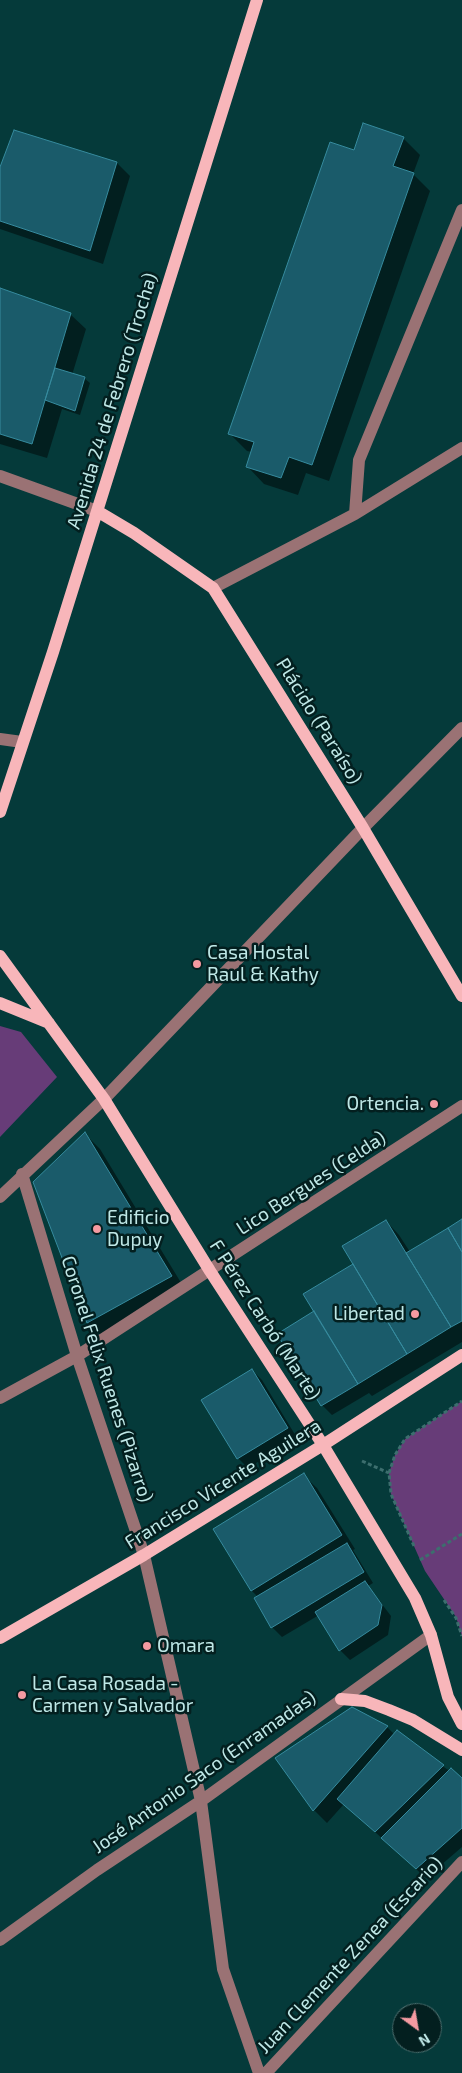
<!DOCTYPE html>
<meta charset="utf-8">
<style>
body{margin:0}
#map{position:relative;width:462px;height:2073px;overflow:hidden;background:#053a3a;font-family:"Exo 2",sans-serif}
canvas{display:block}
.north{position:absolute;left:392px;top:2003px;width:50px;height:50px;box-sizing:border-box;background:#031f1f;border:1px solid #4e6f6f;border-radius:50%;rotate:148deg;font-size:14px;font-weight:700;line-height:20px;text-align:center;color:#bfe8e7}
.north::after{content:'';display:block;margin:auto;width:18px;height:22px;background:#f49aa1;clip-path:polygon(50% 0,100% 100%,50% 72%,0 100%)}
</style>
<div id="map">
<canvas width="462" height="2073"></canvas>
<div class="north">N</div>
</div>
<script>
const ctx = document.querySelector('canvas').getContext('2d');
ctx.lineJoin = 'round';
function paint(path, color) { ctx.fillStyle = color; ctx.fill(path, 'evenodd'); }
const shape = rows => new Path2D(rows.map(r => 'M' + r).join(''));
function stroke(path, color, width, dash) { ctx.strokeStyle = color; ctx.lineWidth = width; ctx.lineCap = dash ? 'butt' : 'round'; ctx.setLineDash(dash || []); ctx.stroke(path); }
function drawText(font, color, halo, rows, align = 'center') {
  ctx.font = font + ' "Exo 2",sans-serif'; ctx.lineWidth = 5; ctx.setLineDash([]); ctx.textBaseline = 'middle'; ctx.strokeStyle = halo; ctx.fillStyle = color; for (const [text, x, y, turn = 0] of rows) {
    ctx.save(); ctx.translate(x, y); ctx.rotate((+turn || 0) * Math.PI / 180); ctx.textAlign = isNaN(turn) ? turn : align; if (halo) ctx.strokeText(text, 0, 0); ctx.fillText(text, 0, 0); ctx.restore();
  }
}
paint(shape([
 [0,1026,21,1032,57,1077,0,1137],
 [462,1401,462,1636,456,1617,425,1571,391,1494,389,1473,395,1455,405,1439]
]), '#673c78');
paint(shape([
 [14,131,117,163,130,176,103,264,0,229,0,171],
 [403,138,420,155,413,174,430,191,329,481,306,473,298,495,264,484,247,466,252,452,247,451,229,433,354,152],
 [0,290,70,314,86,329,72,375,84,378,90,383,80,415,62,409,47,458,0,444],
 [85,1134,100,1149,186,1291,103,1337,88,1322,34,1182],
 [386,1221,399,1235,410,1252,462,1221,462,1342,372,1396,369,1393,332,1415,322,1405,316,1311],
 [252,1370,262,1380,297,1438,248,1468,238,1458],
 [303,1475,317,1488,355,1549,353,1550,373,1583,368,1586,391,1616,388,1635,350,1660,340,1650,319,1615,282,1637,272,1627,258,1597,252,1591,214,1530],
 [387,1727,395,1735,462,1779,462,1847,426,1878,344,1804,327,1823,314,1810,276,1758]
]), '#0007');
const building = shape([
 [363,123,404,137,393,166,414,173,312,465,289,457,281,478,246,467,254,442,228,434,330,142,354,150,363,123],
 [14,130,117,162,90,251,0,221,0,167,14,130],
 [0,288,71,313,32,444,0,434,0,288],
 [55,368,85,377,75,411,45,400,55,368],
 [85,1132,172,1276,87,1323,33,1182,85,1132],
 [462,1219,462,1252,448,1228,462,1219],
 [386,1220,451,1327,407,1354,342,1246,386,1220],
 [448,1228,462,1252,462,1321,451,1327,406,1253,448,1228],
 [353,1264,407,1354,358,1384,303,1294,353,1264],
 [314,1311,358,1384,321,1406,277,1334,314,1311],
 [252,1369,288,1428,237,1459,201,1400,252,1369],
 [304,1473,342,1535,251,1591,213,1529,304,1473],
 [347,1543,364,1572,271,1628,254,1598,347,1543],
 [365,1581,382,1605,378,1625,339,1651,315,1612,365,1581],
 [352,1707,388,1726,313,1811,275,1758,352,1707],
 [397,1730,444,1765,375,1832,337,1799,397,1730],
 [451,1768,462,1778,462,1828,416,1869,381,1838,451,1768]
]);
paint(building, '#1a5b6a');
stroke(building, '#368b9e', 1);
stroke(shape([
 [362,1461,389,1473],
 [414,1546,391,1494,389,1473,395,1455,405,1439,462,1401],
 [420,1560,462,1534],
 [444,1600,456,1618,462,1636]
]), '#3d6e6e', 3, [4, 2.5]);
stroke(shape([
 [0,476,97,511],
 [355,514,359,460,462,210],
 [213,588,355,514,462,448],
 [0,739,22,742],
 [22,1174,77,1356,144,1555,201,1801,223,1969,259,2073],
 [0,1197,104,1099,363,828,462,728],
 [0,1398,77,1356,462,1106],
 [0,1940,97,1870,201,1801,431,1635],
 [266,2073,462,1862]
]), '#9a7274', 12);
stroke(shape([
 [97,511,134,533,213,588,363,828,462,996],
 [0,812,53,652,257,0],
 [0,956,104,1099,210,1271,323,1445,415,1598,431,1635,448,1697,462,1724],
 [0,1003,49,1023],
 [0,1638,144,1555,323,1445,462,1355],
 [341,1699,365,1701,389,1710,413,1720,462,1750]
]), '#f8b6ba', 12);
for (const [x, y, r, color] of [
 [197,964,5,"#f49aa1"],
 [434,1104,5,"#f49aa1"],
 [97,1229,5,"#f49aa1"],
 [415,1314,5,"#f49aa1"],
 [147,1646,5,"#f49aa1"],
 [22,1695,5,"#f49aa1"]
]) { const dot = new Path2D(); dot.arc(x, y, r, 0, 2 * Math.PI); ctx.fillStyle = color; ctx.fill(dot); stroke(dot, '#031f1f', 2); }
drawText('19px', '#bfe8e7', '#031f1f', [
 ["Avenida 24 de Febrero (Trocha)",112,401,-73],
 ["Plácido (Paraíso)",319,721,58],
 ["Lico Bergues (Celda)",311,1183,-33],
 ["F Pérez Carbó (Marte)",265,1320,57],
 ["Coronel Felix Ruenes (Pizarro)",107,1379,72],
 ["Francisco Vicente Aguilera",223,1484,-32],
 ["José Antonio Saco (Enramadas)",204,1772,-35],
 ["Juan Clemente Zenea (Escario)",350,1955,-47]
]);
drawText('19px', '#bfe8e7', '#031f1f', [
 ["Casa Hostal",207,953],
 ["Raul & Kathy",207,975],
 ["Ortencia.",424,1104,"right"],
 ["Edificio",107,1218],
 ["Dupuy",107,1240],
 ["Libertad",405,1314,"right"],
 ["Omara",157,1646],
 ["La Casa Rosada -",32,1684],
 ["Carmen y Salvador",32,1706]
], 'left');
</script>
